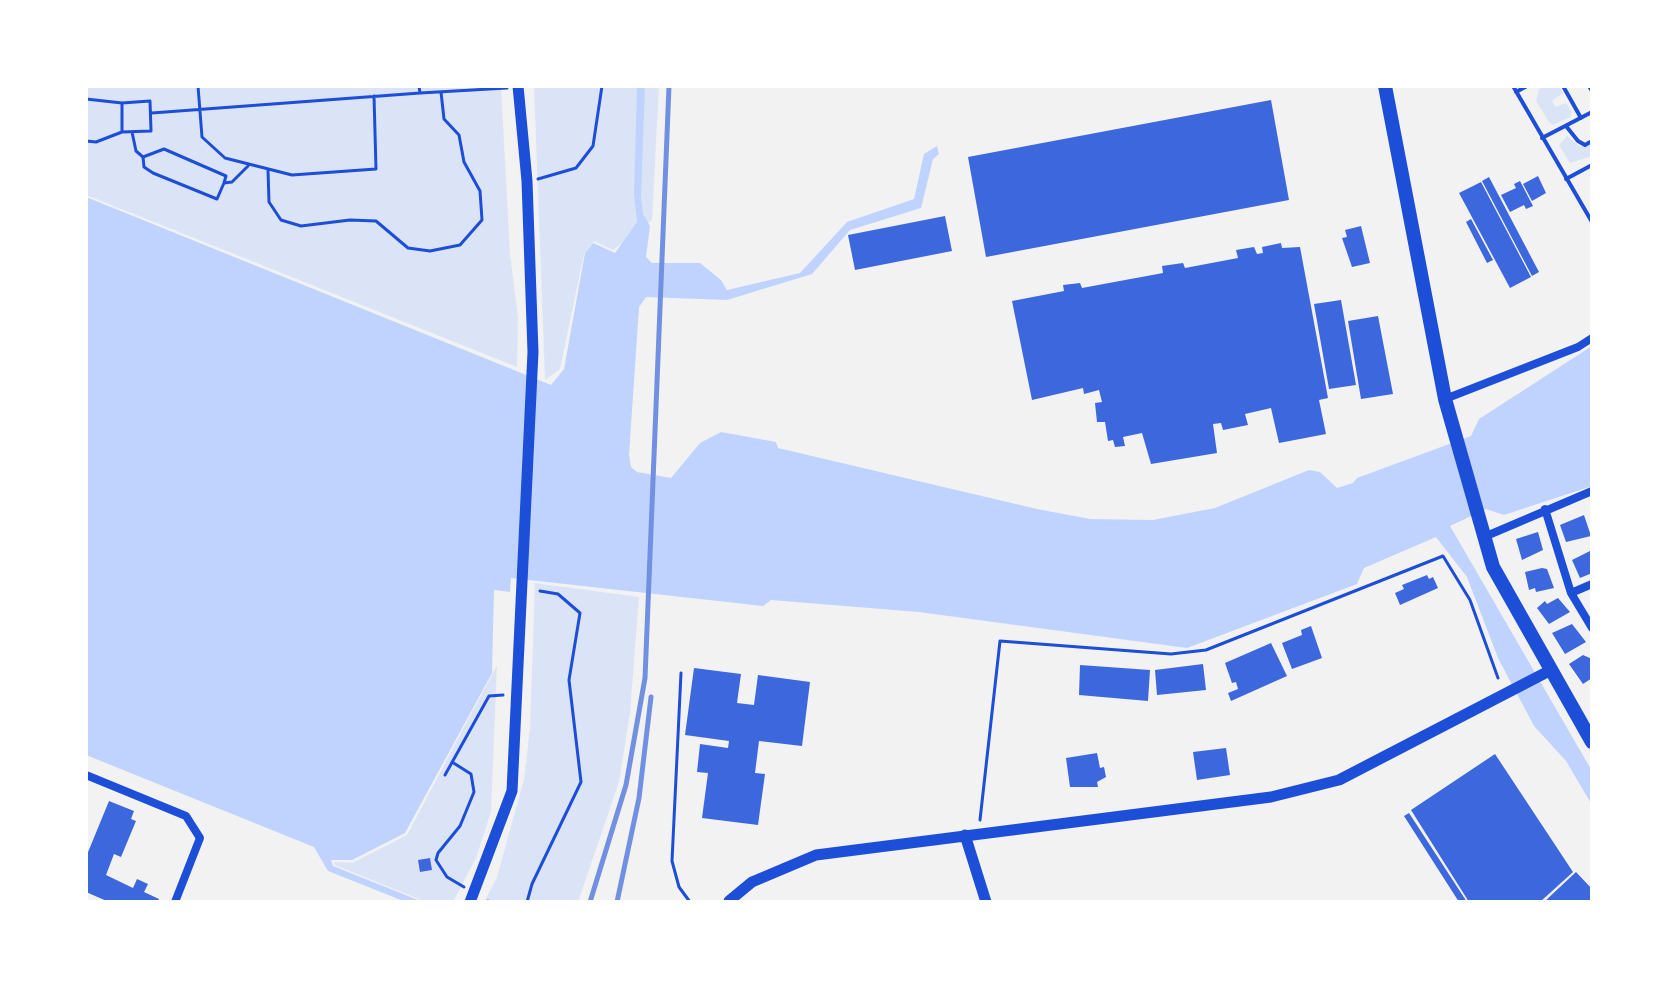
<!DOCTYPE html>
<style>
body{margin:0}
#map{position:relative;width:1678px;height:988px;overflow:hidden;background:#f2f2f2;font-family:Cabin,sans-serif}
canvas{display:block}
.frame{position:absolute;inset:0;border:88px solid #fff;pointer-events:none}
</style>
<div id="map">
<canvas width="1678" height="988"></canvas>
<div class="frame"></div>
</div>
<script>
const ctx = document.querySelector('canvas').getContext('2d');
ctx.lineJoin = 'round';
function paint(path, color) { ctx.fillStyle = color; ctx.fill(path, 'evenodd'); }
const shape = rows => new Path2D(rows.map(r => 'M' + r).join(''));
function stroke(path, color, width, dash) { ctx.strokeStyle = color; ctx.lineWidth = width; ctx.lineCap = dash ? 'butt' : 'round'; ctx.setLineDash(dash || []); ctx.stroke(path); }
paint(shape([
 [86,86,501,86,510,254,518,318,517,367,86,195],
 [534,86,659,86,652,220,613,250,594,241,584,254,560,369,545,380],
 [1545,86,1559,86,1563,93,1552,101,1556,107,1566,103,1572,112,1570,117,1553,125,1549,122,1536,101,1539,89],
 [1567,136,1579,146,1592,146,1592,156,1570,163,1559,145],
 [535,583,639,597,630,713,619,782,578,902,484,902,497,877,524,779,530,728],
 [497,665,491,812,476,858,453,902,426,902,335,865,334,862,352,863,407,835]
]), '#dbe4f7');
paint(shape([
 [637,86,645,86,641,197,643,214,650,226,646,257,652,263,700,263,721,280,727,290,800,273,847,222,914,199,924,154,937,146,939,154,933,159,921,208,850,230,812,274,727,300,646,297,639,307,629,455,631,467,637,472,671,478,700,443,721,432,776,442,778,448,1037,509,1090,519,1153,520,1215,508,1309,470,1320,472,1337,488,1353,483,1357,478,1471,436,1479,419,1592,346,1592,486,1504,515,1486,509,1450,526,1592,771,1592,805,1566,761,1534,726,1498,658,1467,577,1436,537,1364,568,1357,584,1187,648,919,612,771,600,763,606,511,578,510,592,494,590,492,673,405,833,352,860,331,860,333,866,423,902,406,902,328,871,314,847,86,755,86,197,551,385,564,369,585,253,593,243,615,253,637,222,634,194]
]), '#bfd3fe');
paint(shape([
 [1271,100,1289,200,986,257,968,157],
 [1538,176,1546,193,1532,201,1523,184],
 [1489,177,1539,272,1532,276,1482,181],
 [1520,181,1533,206,1526,209,1524,205,1510,212,1501,195,1516,188,1514,184],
 [1481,182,1531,277,1510,288,1459,193],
 [945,216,952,251,855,270,848,235],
 [1471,219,1493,260,1487,263,1466,222],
 [1361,226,1370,263,1352,267,1342,238,1347,237,1345,230],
 [1281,243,1282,248,1300,247,1328,398,1319,400,1326,434,1279,443,1271,408,1245,414,1248,425,1223,430,1221,423,1213,424,1217,453,1151,464,1142,433,1123,437,1125,446,1115,447,1113,440,1108,441,1105,422,1097,422,1095,403,1102,402,1099,390,1084,394,1083,388,1032,400,1012,301,1064,291,1063,285,1080,283,1082,288,1163,273,1162,266,1183,263,1185,268,1238,258,1236,250,1254,247,1257,254,1263,253,1262,247],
 [1341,300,1356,385,1329,389,1314,304],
 [1378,316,1393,394,1361,399,1348,321],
 [1584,515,1591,536,1566,542,1560,525],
 [1538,532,1543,550,1522,560,1516,539],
 [1592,550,1592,573,1580,578,1572,560],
 [1542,568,1547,569,1554,588,1536,592,1535,588,1529,590,1525,572],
 [1427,575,1429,579,1433,577,1438,588,1400,605,1395,593,1404,589,1402,585],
 [1558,598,1570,612,1549,624,1537,608,1545,601,1547,604],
 [1572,624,1586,642,1565,654,1552,633],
 [1311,626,1322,658,1292,669,1282,643,1302,635,1301,630],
 [1271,643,1287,676,1231,701,1228,693,1238,689,1236,682,1232,683,1225,663],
 [1583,655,1592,659,1592,678,1583,684,1569,664],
 [1203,664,1206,690,1157,695,1155,670],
 [1080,665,1150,670,1148,701,1079,695],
 [694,668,741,674,737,703,754,705,758,675,810,682,802,746,759,741,755,773,765,774,758,825,702,818,708,773,697,772,700,744,728,748,729,741,685,735],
 [1226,748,1230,775,1197,780,1193,752],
 [1097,753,1100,768,1104,767,1106,777,1097,782,1098,787,1070,787,1066,758],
 [1495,754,1573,872,1540,902,1469,902,1411,810],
 [109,801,134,811,131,819,136,821,121,857,114,854,106,875,133,888,137,879,148,884,144,892,159,899,158,902,109,902,86,892,86,857],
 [1409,813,1467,902,1459,902,1404,816],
 [430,858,432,870,420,872,418,860],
 [1576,872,1592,889,1592,902,1544,902]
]), '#3d67dc');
stroke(shape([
 [198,86,202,137,225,158,292,175,376,169,374,96],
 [420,93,507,88],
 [86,99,122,103],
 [150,101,151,131,122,132,122,103,150,101],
 [152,113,420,93,419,86],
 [132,132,136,151,143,157,164,149,226,176,224,183,232,182,248,166],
 [86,141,96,142,122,132],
 [143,157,144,167,153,173,217,199,224,183],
 [268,170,269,202,281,220,301,226,350,220,376,221,408,248,430,251,460,245,482,220,480,191,464,162,459,135,444,119,441,92],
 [538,179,576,168,593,146,602,86],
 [681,673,672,861,679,887,690,902],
 [452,762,471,774,474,792,460,826,438,853,436,860,447,877,464,887],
 [445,775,489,696,503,695],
 [980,820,1000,641,1171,654,1206,650,1443,556,1470,600,1498,678],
 [488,901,490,902],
 [527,902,532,884,581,782,569,680,580,613,558,594,540,591]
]), '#1d4ed8', 3);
stroke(shape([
 [1513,86,1592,222],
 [1563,86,1581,118],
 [1589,86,1592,91],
 [1516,92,1527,86],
 [1566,126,1578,141,1585,145,1592,141],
 [1542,138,1592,112],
 [1566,179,1592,165]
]), '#1d4ed8', 4);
stroke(shape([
 [1445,399,1578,347,1592,338],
 [1545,509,1571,593,1592,628],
 [1484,537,1592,491],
 [1571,593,1592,584],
 [86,775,186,816,200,838,175,902]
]), '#1d4ed8', 8);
stroke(shape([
 [965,835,986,902],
 [729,901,752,882,816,855,1271,797,1339,780,1551,670],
 [470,902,512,791,533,352,527,181,518,86]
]), '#1d4ed8', 11);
stroke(shape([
 [1385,86,1445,399,1493,567,1592,742]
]), '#1d4ed8', 14);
stroke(shape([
 [590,902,626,785,645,678,669,86],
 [617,902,639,798,651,697]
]), '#7290e2', 5);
</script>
